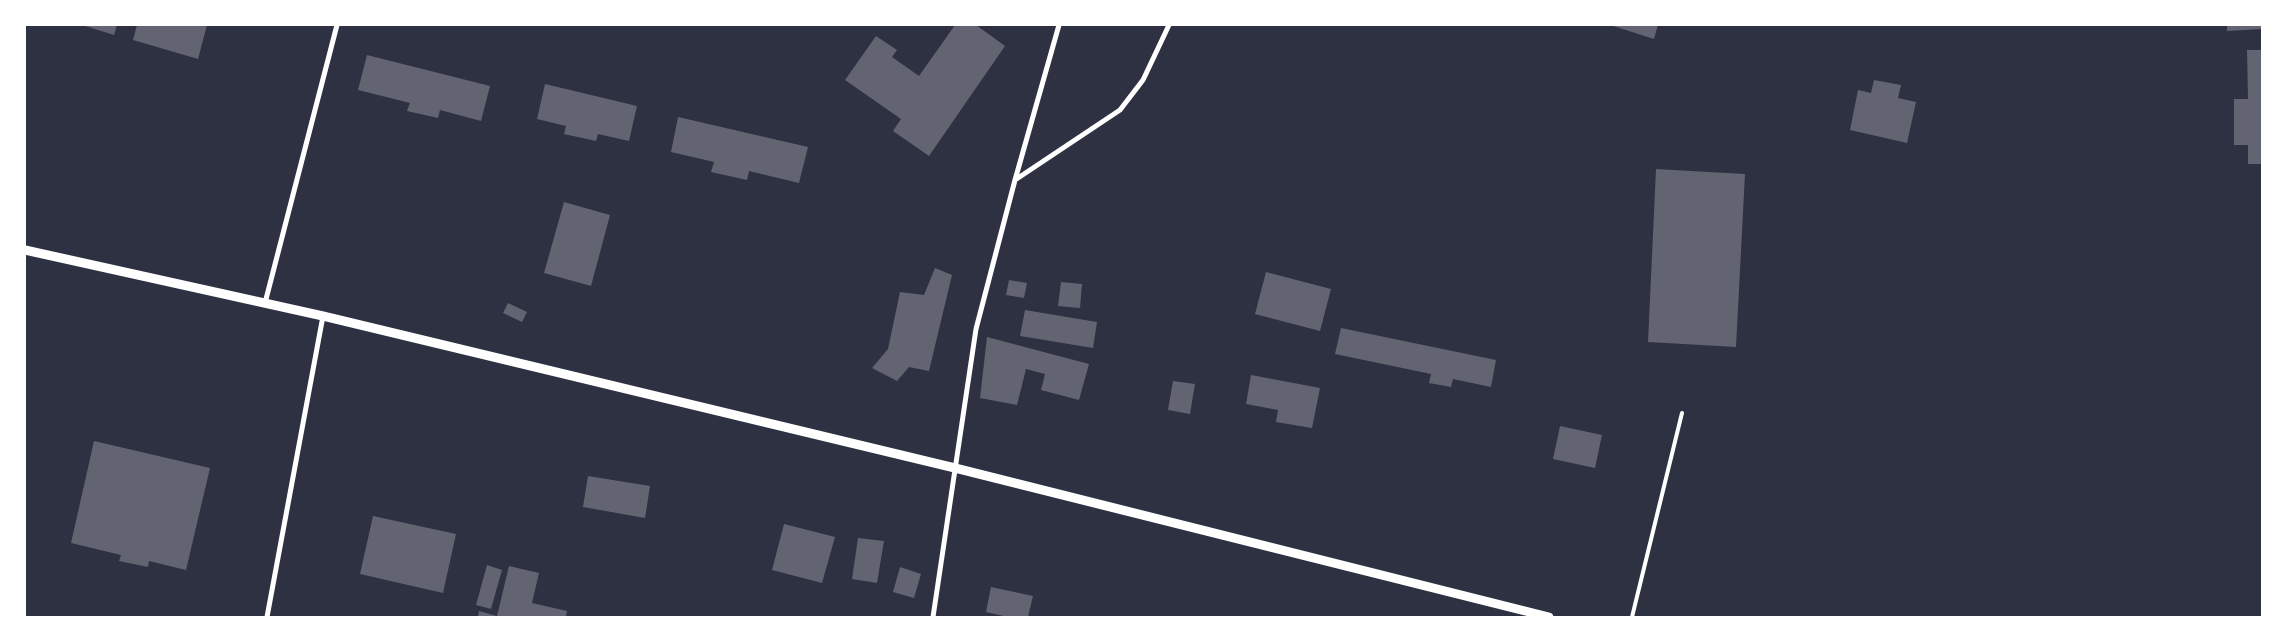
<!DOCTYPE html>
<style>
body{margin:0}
#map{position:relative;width:2287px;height:642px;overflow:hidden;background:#2d3142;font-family:Jost,sans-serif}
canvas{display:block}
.frame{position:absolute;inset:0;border:26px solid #fff;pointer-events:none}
</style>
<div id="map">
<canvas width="2287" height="642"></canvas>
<div class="frame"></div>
</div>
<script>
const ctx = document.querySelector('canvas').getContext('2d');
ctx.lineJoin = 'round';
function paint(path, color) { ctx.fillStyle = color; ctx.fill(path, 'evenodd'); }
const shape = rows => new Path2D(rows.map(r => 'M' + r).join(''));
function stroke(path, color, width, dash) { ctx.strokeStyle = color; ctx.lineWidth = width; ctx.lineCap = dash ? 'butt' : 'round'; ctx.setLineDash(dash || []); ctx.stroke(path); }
paint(shape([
 [82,25,117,25,114,35],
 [137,25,207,25,198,59,133,40],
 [955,25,976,25,1005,46,929,156,893,131,901,119,845,80,876,36,897,50,892,57,919,76],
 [1610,25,1658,25,1654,39],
 [2227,25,2262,25,2262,29,2227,31],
 [2247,50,2262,50,2262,164,2248,164,2248,145,2234,145,2234,99,2248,99],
 [367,55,490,86,481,121,440,110,438,118,407,111,410,103,358,90],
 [1874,80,1901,85,1898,98,1916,102,1907,143,1850,130,1858,90,1871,93],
 [545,84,637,106,629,141,598,134,596,141,564,134,566,126,537,119],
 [678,117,808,147,799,183,749,171,747,180,711,172,714,162,671,152],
 [1656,169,1745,174,1736,347,1648,342],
 [564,202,610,215,591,286,544,273],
 [935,268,952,275,929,371,909,367,897,381,872,368,888,349,900,292,924,295],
 [1266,272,1331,289,1320,331,1255,314],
 [1009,280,1027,283,1024,298,1006,295],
 [1061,282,1082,284,1080,308,1058,306],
 [508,303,527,312,522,322,503,313],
 [1025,310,1097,322,1093,348,1020,336],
 [1341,328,1496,360,1491,387,1453,379,1451,387,1429,383,1431,374,1335,354],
 [987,337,1089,364,1079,400,1041,390,1045,374,1026,369,1017,405,980,398],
 [1251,375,1320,388,1312,428,1276,422,1278,410,1246,404],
 [1173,381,1195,384,1190,414,1168,410],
 [1560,426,1602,435,1595,468,1553,459],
 [94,441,210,468,186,570,149,561,148,567,119,561,121,555,71,543],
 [588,476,650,486,645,518,583,507],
 [373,516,456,534,443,593,360,574],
 [784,524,835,537,822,583,772,570],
 [858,538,884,541,877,583,852,579],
 [487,565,502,570,491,609,476,605],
 [509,566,539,573,532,603,567,611,566,617,478,617,479,611,497,616],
 [900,567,921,574,914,598,893,592],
 [991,587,1033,596,1028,617,1008,617,986,612]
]), '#626471');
stroke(shape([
 [1632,617,1682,413]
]), '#fff', 4);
stroke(shape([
 [1015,180,1120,110,1143,80,1169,25],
 [265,303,337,25],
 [267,617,323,316],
 [933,617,976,329,1015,180,1059,25]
]), '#fff', 5);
stroke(shape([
 [25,250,323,316,955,468,1549,617]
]), '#fff', 9);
</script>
